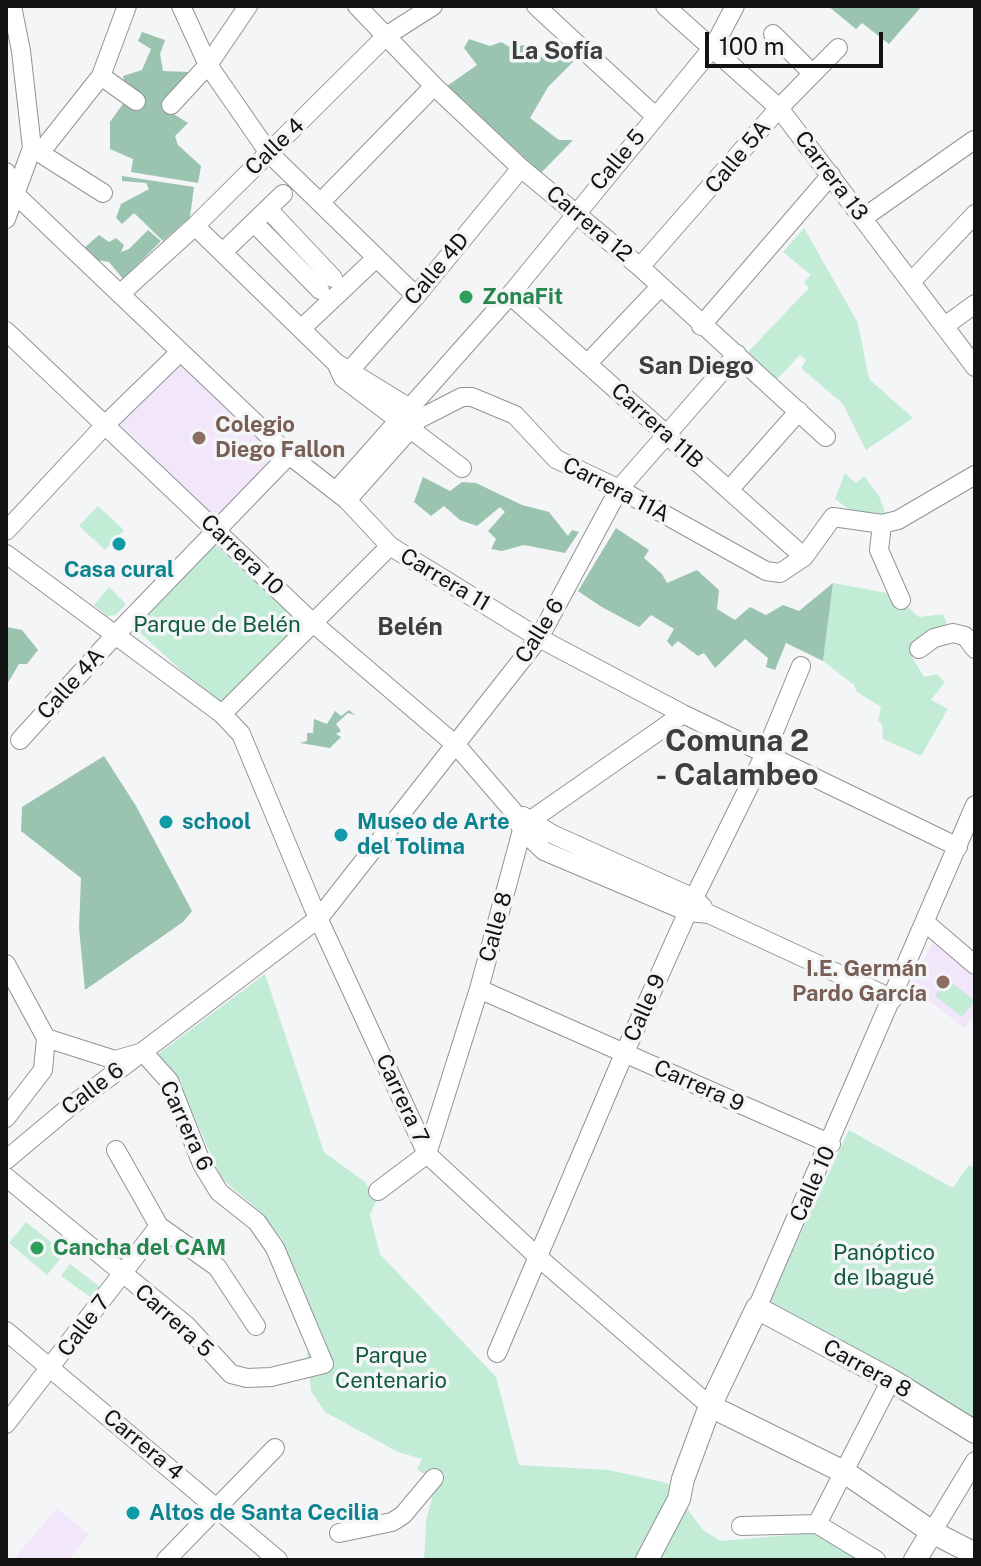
<!DOCTYPE html>
<meta charset="utf-8">
<style>
body{margin:0}
#map{position:relative;width:981px;height:1566px;overflow:hidden;background:#f4f5f7;font-family:"Public Sans",sans-serif}
canvas{display:block}
.frame{position:absolute;inset:0;border:8px solid #131314;pointer-events:none}
.scale{position:absolute;left:705px;top:32px;width:178px;height:36px;box-sizing:border-box;border:4px solid #131314;border-top:0;padding-left:10px;font-size:24px;line-height:28px;white-space:nowrap;color:#131314;-webkit-text-stroke:6px #f4f5f7;paint-order:stroke}
</style>
<div id="map">
<canvas width="981" height="1566"></canvas>
<div class="frame"></div>
<div class="scale">100 m</div>
</div>
<script>
const ctx = document.querySelector('canvas').getContext('2d');
ctx.lineJoin = 'round';
function paint(path, color) { ctx.fillStyle = color; ctx.fill(path, 'evenodd'); }
const shape = rows => new Path2D(rows.map(r => 'M' + r).join(''));
function stroke(path, color, width, dash) { ctx.strokeStyle = color; ctx.lineWidth = width; ctx.lineCap = dash ? 'butt' : 'round'; ctx.setLineDash(dash || []); ctx.stroke(path); }
function drawText(font, color, halo, rows, align = 'center') {
  ctx.font = font + ' "Public Sans",sans-serif'; ctx.lineWidth = 7; ctx.setLineDash([]); ctx.textBaseline = 'middle'; ctx.strokeStyle = halo; ctx.fillStyle = color; for (const [text, x, y, turn = 0] of rows) {
    ctx.save(); ctx.translate(x, y); ctx.rotate((+turn || 0) * Math.PI / 180); ctx.textAlign = isNaN(turn) ? turn : align; if (halo) ctx.strokeText(text, 0, 0); ctx.fillText(text, 0, 0); ctx.restore();
  }
}
paint(shape([
 [181,362,279,453,216,519,120,424],
 [934,940,975,978,975,1015,964,1028,910,986],
 [57,1508,89,1535,68,1560,13,1560]
]), '#f1e6fa');
paint(shape([
 [804,228,858,323,869,379,913,418,866,450,843,404,801,368,806,360,800,355,776,380,746,354,809,288,804,282,811,275,783,252],
 [845,473,856,483,864,476,879,496,887,518,859,516,835,499],
 [98,506,124,530,105,550,79,526],
 [213,543,299,622,221,707,134,627],
 [833,583,892,594,919,617,943,614,953,639,912,657,924,677,937,674,945,682,931,700,948,709,921,756,883,739,882,724,878,721,881,707,857,692,854,685,823,661],
 [109,587,126,604,116,615,107,616,94,605],
 [265,974,324,1152,365,1182,376,1201,370,1215,380,1254,496,1377,519,1465,609,1470,667,1483,675,1487,680,1499,703,1530,721,1541,826,1532,874,1560,424,1560,426,1521,436,1483,417,1469,422,1459,398,1452,325,1412,311,1391,307,1353,325,1340,282,1239,262,1213,222,1179,175,1074,158,1054],
 [946,978,975,1001,962,1017,935,996],
 [849,1130,953,1188,969,1165,975,1168,975,1418,772,1310,769,1301],
 [26,1222,65,1253,47,1275,9,1243],
 [70,1264,105,1291,97,1302,61,1276]
]), '#c3ecd7');
paint(shape([
 [828,6,922,6,889,44,862,23,856,29],
 [142,32,165,40,160,54,163,71,188,72,191,76,169,111,188,123,175,136,178,145,201,166,198,183,131,172,133,159,110,149,110,122,127,98,123,76,142,70,151,49,138,41],
 [469,39,490,46,501,42,510,47,525,45,538,57,553,56,566,47,578,57,548,87,530,118,559,140,573,140,541,173,447,86,477,65,464,48],
 [122,176,194,187,190,217,163,241,134,213,122,224,116,218,121,204,149,189,146,183,122,181],
 [148,230,161,241,123,279,109,262,97,260,84,248,99,235,109,242,116,238,124,245,121,252,129,249],
 [423,477,450,491,462,482,476,483,522,505,549,512,568,536,572,530,579,532,565,553,524,545,502,551,491,549,496,539,488,531,505,512,500,507,477,526,460,520,444,506,431,516,414,502],
 [616,528,649,550,644,558,662,574,667,583,697,570,719,590,717,609,735,620,750,607,766,615,783,605,799,611,833,583,823,661,786,643,775,670,766,667,768,658,745,639,715,668,704,653,698,656,678,641,672,647,667,641,674,629,651,615,639,627,600,606,578,591],
 [7,627,22,630,38,650,27,664,19,664,6,686],
 [349,710,355,715,348,713,336,724,341,731,336,734,341,737,330,748,300,743,307,741,307,733,313,733,314,719,327,724,335,711,341,716],
 [104,756,136,806,192,911,183,922,85,990,79,928,81,878,21,831,22,807]
]), '#9bc4b0');
const minor = shape([
 [181,6,208,65,269,153,416,296],
 [357,6,434,86,521,168,640,267,826,437],
 [536,6,655,116],
 [665,6,779,108,975,367],
 [773,34,812,73],
 [101,76,136,101],
 [171,105,208,65,248,6],
 [32,148,103,193],
 [40,153,101,76,127,6],
 [6,172,15,194,289,455,347,500,390,546,539,638,683,714,958,847],
 [321,202,434,86],
 [268,209,333,278],
 [863,218,974,140],
 [6,219,32,148,21,51,12,6],
 [254,223,320,290],
 [195,226,336,363,343,378,462,468],
 [223,252,283,194],
 [640,267,779,108,838,48],
 [911,282,975,214],
 [120,294,195,226,386,36,433,6],
 [510,295,804,557],
 [946,325,975,304],
 [701,326,831,175],
 [301,329,375,259],
 [6,331,313,623,457,746,513,811,522,830,544,851,688,912,709,914,893,999],
 [338,364,408,407,416,416],
 [587,364,659,288],
 [343,378,416,296,521,168],
 [729,490,799,411],
 [336,491,510,295,714,46,735,6],
 [347,500,419,419,462,397,472,397,515,415,556,459,619,489,766,571,780,573,804,557,833,517,882,524,898,520,975,475],
 [882,524,879,550,901,600],
 [6,531,106,424,179,353],
 [6,554,222,714,241,734,313,907,427,1154,538,1257,710,1406],
 [919,649,934,638,953,633,965,636,975,649],
 [222,714,390,546],
 [20,740,117,633,289,455],
 [523,816,552,834,694,898,703,907],
 [926,923,975,965],
 [6,964,46,1038,115,1060,143,1052,169,1081,202,1164,219,1192,257,1222,275,1248,324,1364,271,1377,247,1378,231,1374,187,1326,6,1177],
 [479,989,831,1144],
 [6,1118,43,1070,46,1038],
 [116,1150,159,1226,217,1267,256,1326],
 [6,1160,67,1109,319,918,539,638,619,489,737,354],
 [378,1191,427,1154,479,989,522,830,531,820,683,714],
 [757,1308,975,805],
 [6,1331,278,1560],
 [497,1353,624,1054,694,898,764,756,801,666],
 [6,1424,159,1226],
 [817,1524,891,1380],
 [741,1526,817,1524,876,1560],
 [932,1532,975,1461],
 [339,1533,392,1522,403,1515,434,1478],
 [166,1560,275,1448]
]);
const major = shape([
 [710,1406,846,1473,932,1532,975,1554],
 [647,1560,679,1499,683,1479,710,1406,757,1308,891,1380,975,1432],
 [915,1560,932,1532]
]);
stroke(minor, '#929395', 20);
stroke(major, '#929395', 24);
stroke(minor, '#fff', 18);
stroke(major, '#fff', 22);
for (const [x, y, r, color] of [
 [466,297,8,"#2e9e5b"],
 [199,438,8,"#8d6e63"],
 [119,544,8,"#0f9aa8"],
 [166,822,8,"#0f9aa8"],
 [341,835,8,"#0f9aa8"],
 [943,982,8,"#8d6e63"],
 [37,1248,8,"#2e9e5b"],
 [133,1513,8,"#0f9aa8"]
]) { const dot = new Path2D(); dot.arc(x, y, r, 0, 2 * Math.PI); ctx.fillStyle = color; ctx.fill(dot); stroke(dot, '#f4f5f7', 3); }
drawText('22px', '#131314', '#f4f5f7', [
 ["Calle 4",275,147,-44],
 ["Calle 5A",738,157,-50],
 ["Calle 5",618,160,-50],
 ["Carrera 13",831,176,53],
 ["Carrera 12",589,224,40],
 ["Calle 4D",437,269,-50],
 ["Carrera 11B",657,426,42],
 ["Carrera 11A",616,490,27],
 ["Carrera 10",242,555,44],
 ["Carrera 11",445,580,31],
 ["Calle 6",540,631,-58],
 ["Calle 4A",71,684,-48],
 ["Calle 8",496,927,-75],
 ["Calle 9",645,1008,-66],
 ["Carrera 9",699,1086,24],
 ["Calle 6",93,1089,-37],
 ["Carrera 7",402,1099,65],
 ["Carrera 6",186,1126,65],
 ["Calle 10",813,1184,-66],
 ["Carrera 5",174,1321,42],
 ["Calle 7",84,1326,-53],
 ["Carrera 8",867,1369,29],
 ["Carrera 4",143,1445,40]
]);
drawText('bold 22px', '#27864d', '#f4f5f7', [
 ["ZonaFit",482,297],
 ["Cancha del CAM",53,1248]
], 'left');
drawText('bold 22px', '#785e54', '#f4f5f7', [
 ["Colegio",215,425],
 ["Diego Fallon",215,450],
 ["I.E. Germán",927,969,"right"],
 ["Pardo García",927,994,"right"]
], 'left');
drawText('bold 22px', '#0d838f', '#f4f5f7', [
 ["Casa cural",119,570,"center"],
 ["school",182,822],
 ["Museo de Arte",357,822],
 ["del Tolima",357,847],
 ["Altos de Santa Cecilia",149,1513]
], 'left');
drawText('22px', '#10593e', '#f4f5f7', [
 ["Parque de Belén",217,625],
 ["Panóptico",884,1253],
 ["de Ibagué",884,1278],
 ["Parque",391,1356],
 ["Centenario",391,1381]
]);
drawText('bold 24px', '#3d3e40', '#f4f5f7', [
 ["La Sofía",557,52],
 ["San Diego",696,367],
 ["Belén",410,628]
]);
drawText('bold 30px', '#3d3e40', '#f4f5f7', [
 ["Comuna 2",737,742],
 ["- Calambeo",737,776]
]);
</script>
